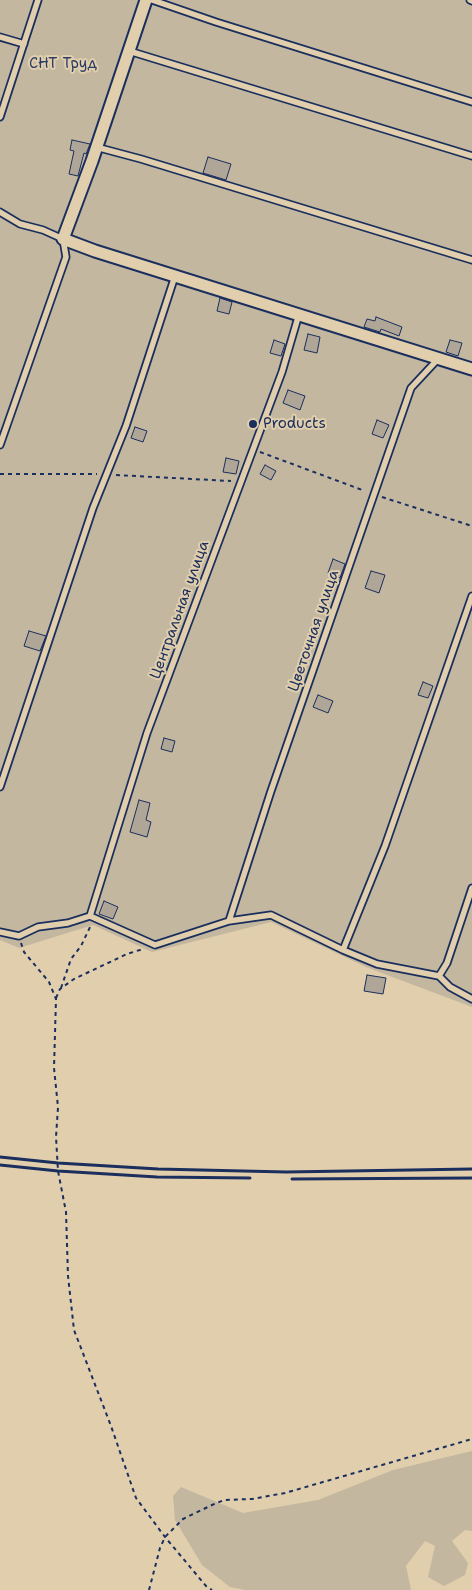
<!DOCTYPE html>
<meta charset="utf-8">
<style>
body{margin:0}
canvas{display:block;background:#e0ceac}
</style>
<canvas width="472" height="1590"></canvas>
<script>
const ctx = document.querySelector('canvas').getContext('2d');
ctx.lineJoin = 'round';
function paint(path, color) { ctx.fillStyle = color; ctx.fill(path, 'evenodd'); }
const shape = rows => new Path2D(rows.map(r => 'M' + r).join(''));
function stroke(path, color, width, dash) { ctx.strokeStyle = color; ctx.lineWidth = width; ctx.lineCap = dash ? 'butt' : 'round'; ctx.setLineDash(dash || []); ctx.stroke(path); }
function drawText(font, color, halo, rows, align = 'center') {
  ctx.font = font + ' "Shantell Sans",sans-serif'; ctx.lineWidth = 4; ctx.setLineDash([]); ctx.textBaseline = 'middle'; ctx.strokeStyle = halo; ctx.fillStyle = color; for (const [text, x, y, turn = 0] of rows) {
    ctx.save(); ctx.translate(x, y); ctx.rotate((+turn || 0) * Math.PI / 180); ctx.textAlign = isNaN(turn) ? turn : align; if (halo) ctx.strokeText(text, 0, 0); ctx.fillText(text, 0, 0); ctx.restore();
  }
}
paint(shape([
 [0,0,472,0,472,1007,366,967,271,922,152,952,93,925,19,948,0,940],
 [472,1451,472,1531,465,1530,452,1541,468,1563,465,1575,444,1586,428,1577,435,1546,425,1541,406,1566,411,1590,245,1590,230,1587,202,1565,175,1520,173,1496,181,1487,243,1513,318,1500,393,1470]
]), '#c3b7a0');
const building = shape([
 [72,140,90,144,86,154,84,153,78,176,69,174,74,151,70,150,72,140],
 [208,157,231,164,226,180,203,173,208,157],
 [220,298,232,302,229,314,217,311,220,298],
 [376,317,402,327,399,336,381,329,380,332,364,327,367,319,375,321,376,317],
 [308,334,320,337,317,353,304,350,308,334],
 [274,340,285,344,281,356,270,353,274,340],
 [450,340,462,343,458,356,446,352,450,340],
 [288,390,305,396,300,410,283,403,288,390],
 [377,420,389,425,383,438,372,434,377,420],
 [135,427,147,431,143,442,131,438,135,427],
 [226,458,239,461,236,474,223,472,226,458],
 [265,465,276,471,271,480,260,474,265,465],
 [333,559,345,564,340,578,328,573,333,559],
 [371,571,385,575,379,593,365,588,371,571],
 [29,631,46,636,40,651,24,646,29,631],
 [423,682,433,686,428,698,418,695,423,682],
 [318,695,333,701,328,713,313,707,318,695],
 [164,738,175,741,172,752,161,749,164,738],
 [139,800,150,803,146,820,151,822,147,837,130,832,139,800],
 [104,901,118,907,113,919,99,914,104,901],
 [367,975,386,978,383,994,364,991,367,975]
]);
paint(building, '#b0a698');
stroke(building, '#1b2f5e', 1);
const service = shape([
 [152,0,216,22,472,102],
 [470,0,472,1],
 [0,37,24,44],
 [129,51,472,156],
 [0,117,38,0],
 [96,147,141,159,472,260],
 [0,212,20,224,43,230,63,239,66,257,0,445],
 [0,787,93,508,126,426,175,276],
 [90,916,147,733,282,372,299,314],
 [229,921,271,791,411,388,438,359],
 [0,932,19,936,38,927,68,923,90,916,155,945,229,921,271,915,343,950,377,964,439,976,447,963,472,888],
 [343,950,385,846,472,596],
 [439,976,450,987,472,999]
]);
const minor = shape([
 [146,0,92,161,63,239,95,251,472,369]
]);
stroke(service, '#1b2f5e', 9);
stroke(minor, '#1b2f5e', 15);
stroke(shape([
 [260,452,365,491],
 [0,474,97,474],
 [116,475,231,481],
 [382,497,472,526],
 [21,943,24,952,49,982,56,999,54,1068,58,1107,56,1137,58,1171,66,1212,68,1276,74,1330,111,1426,136,1498,165,1537,206,1586,212,1590],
 [61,988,71,959,81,946,91,925],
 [56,998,60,989,74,979,127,954,143,949],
 [149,1590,160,1548,165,1537,183,1519,212,1505,224,1500,252,1499,285,1493,472,1439]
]), '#1b2f5e', 2, [4, 4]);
stroke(service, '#e0ceac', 5.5);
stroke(minor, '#e0ceac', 11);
stroke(shape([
 [0,1157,58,1163,158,1169,286,1172,472,1169],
 [0,1165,58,1171,157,1177,250,1178],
 [292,1179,472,1178]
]), '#1b2f5e', 3);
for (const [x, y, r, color] of [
 [253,424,5,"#1b2f5e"]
]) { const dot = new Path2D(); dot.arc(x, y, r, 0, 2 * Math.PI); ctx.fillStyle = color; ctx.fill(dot); stroke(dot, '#e0ceac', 2); }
drawText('15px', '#2c3d65', '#e0ceac', [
 ["СНТ Труд",63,64]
]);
drawText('15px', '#1b2f5e', '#e0ceac', [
 ["Products",263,424]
], 'left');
drawText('15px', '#1b2f5e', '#e0ceac', [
 ["Центральная улица",180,610,-70],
 ["Цветочная улица",314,631,-71]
]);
</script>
